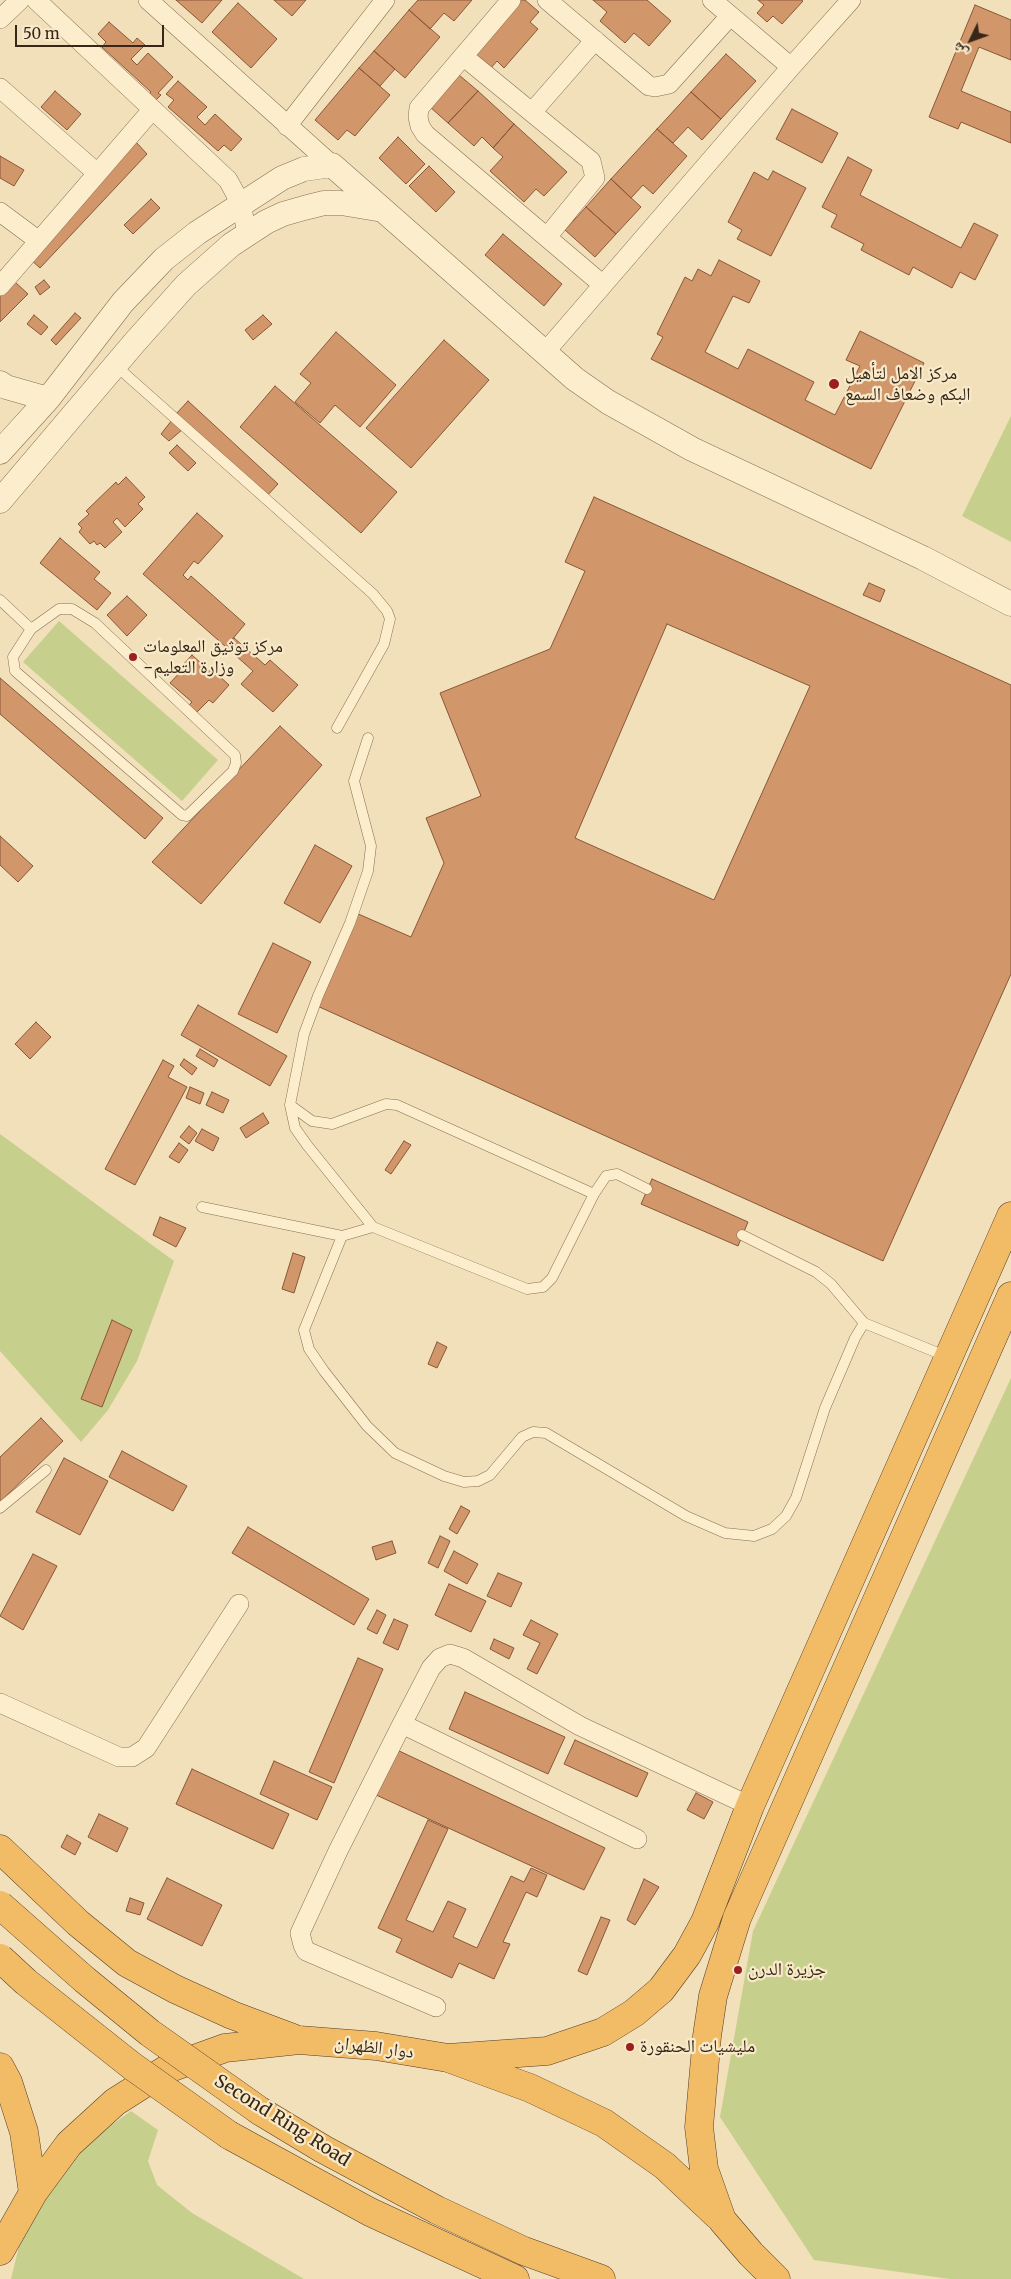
<!DOCTYPE html>
<meta charset="utf-8">
<style>
body{margin:0}
#map{position:relative;width:1011px;height:2279px;overflow:hidden;background:#f1e0b9;font-family:Merriweather,"Noto Naskh Arabic",serif}
canvas{display:block}
.north{position:absolute;left:946px;top:15px;width:50px;height:50px;-webkit-text-stroke:4px #f8eac9;paint-order:stroke;rotate:228deg;font-size:14px;font-weight:700;line-height:20px;text-align:center;color:#362719}
.north::after{content:'';display:block;margin:auto;width:18px;height:22px;background:#362719;clip-path:polygon(50% 0,100% 100%,50% 72%,0 100%)}
.scale{position:absolute;left:15px;top:25px;width:149px;height:22px;box-sizing:border-box;border:2px solid #362719;border-top:0;padding-left:6px;font-size:15px;line-height:18px;white-space:nowrap;color:#362719;-webkit-text-stroke:4px #f8eac9;paint-order:stroke}
</style>
<div id="map">
<canvas width="1011" height="2279"></canvas>
<div class="north">ش</div>
<div class="scale">50 m</div>
</div>
<script>
const ctx = document.querySelector('canvas').getContext('2d');
ctx.lineJoin = 'round';
function paint(path, color) { ctx.fillStyle = color; ctx.fill(path, 'evenodd'); }
const shape = rows => new Path2D(rows.map(r => 'M' + r).join(''));
function stroke(path, color, width, dash) { ctx.strokeStyle = color; ctx.lineWidth = width; ctx.lineCap = dash ? 'butt' : 'round'; ctx.setLineDash(dash || []); ctx.stroke(path); }
function drawText(font, color, halo, rows, align = 'center') {
  ctx.font = font + ' Merriweather,"Noto Naskh Arabic",serif'; ctx.lineWidth = 4.5; ctx.setLineDash([]); ctx.textBaseline = 'middle'; ctx.strokeStyle = halo; ctx.fillStyle = color; for (const [text, x, y, turn = 0] of rows) {
    ctx.save(); ctx.translate(x, y); ctx.rotate((+turn || 0) * Math.PI / 180); ctx.textAlign = isNaN(turn) ? turn : align; if (halo) ctx.strokeText(text, 0, 0); ctx.fillText(text, 0, 0); ctx.restore();
  }
}
paint(shape([
 [1011,416,1011,542,962,516],
 [59,621,218,760,182,801,23,662],
 [0,1134,174,1261,137,1361,108,1410,81,1442,0,1351],
 [1011,1378,1011,2279,950,2279,814,2260,720,2117,753,1931],
 [131,2111,158,2130,148,2161,157,2185,192,2213,304,2279,11,2279,26,2218,85,2144]
]), '#c7cf8d');
const building = shape([
 [176,0,222,0,202,23,176,0],
 [274,0,306,0,292,16,274,0],
 [418,0,472,0,454,21,444,13,430,29,409,10,418,0],
 [512,0,525,0,539,12,530,22,538,29,504,68,497,61,490,69,469,50,512,0],
 [593,0,647,0,671,21,649,46,634,33,625,43,600,21,607,12,593,0],
 [758,0,801,0,803,1,782,24,773,16,767,22,757,13,764,5,758,0],
 [238,3,277,39,251,68,212,32,238,3],
 [975,5,1011,20,1011,60,979,47,961,91,1011,112,1011,143,961,122,958,129,929,117,975,5],
 [409,10,440,37,405,78,374,51,409,10],
 [109,22,133,43,137,38,145,45,131,59,137,65,148,53,173,77,158,93,161,95,156,100,149,94,151,92,102,47,106,42,98,34,109,22],
 [374,51,395,69,380,86,359,68,374,51],
 [726,54,756,81,721,119,691,92,726,54],
 [359,68,390,95,355,136,347,130,338,140,315,120,359,68],
 [459,75,478,91,448,123,430,107,459,75],
 [178,81,207,107,197,117,205,125,215,114,242,139,231,151,224,145,218,151,168,107,174,100,166,94,178,81],
 [55,91,81,114,67,130,41,107,55,91],
 [478,91,514,124,493,148,482,137,474,146,448,123,478,91],
 [691,92,721,119,702,140,688,127,673,143,657,129,691,92],
 [792,109,838,133,822,163,776,139,792,109],
 [514,124,567,172,544,196,536,189,524,202,490,171,503,157,493,148,514,124],
 [657,129,687,156,653,194,643,185,631,198,611,179,657,129],
 [398,137,425,164,406,184,379,158,398,137],
 [136,142,147,154,40,268,29,258,136,142],
 [0,156,24,170,14,186,0,178,0,156],
 [848,157,872,170,860,195,961,248,974,223,998,235,975,280,960,272,952,288,913,267,909,275,861,250,864,244,831,227,837,215,822,207,848,157],
 [429,166,455,192,436,212,409,186,429,166],
 [773,171,806,188,771,256,737,239,742,230,728,222,754,172,768,180,773,171],
 [611,179,641,207,616,234,586,207,611,179],
 [151,199,160,208,133,234,124,225,151,199],
 [586,207,616,234,595,257,565,230,586,207],
 [503,234,562,284,544,306,485,255,503,234],
 [719,260,760,281,749,303,733,296,705,352,738,369,748,349,814,382,805,400,835,415,860,366,846,360,860,331,924,363,871,469,651,359,663,337,657,334,685,277,692,281,698,269,711,276,719,260],
 [44,280,50,287,40,295,35,287,44,280],
 [15,282,28,294,0,322,0,296,15,282],
 [75,313,81,318,56,345,51,340,75,313],
 [34,315,48,327,41,335,27,324,34,315],
 [263,315,272,324,253,340,245,330,263,315],
 [336,332,396,385,360,427,335,405,320,423,295,402,311,383,300,374,336,332],
 [444,340,489,380,411,468,366,428,444,340],
 [275,386,397,492,361,533,240,427,275,386],
 [188,401,278,484,265,498,176,414,188,401],
 [172,420,183,429,169,441,161,434,172,420],
 [177,445,196,463,188,471,169,453,177,445],
 [126,477,145,497,138,504,143,509,125,527,117,518,113,522,122,532,105,548,100,543,97,545,94,541,90,544,79,532,82,528,78,524,89,514,86,511,116,482,118,485,126,477],
 [594,497,1011,685,1011,974,883,1261,315,1005,356,913,411,937,444,863,426,818,481,796,440,693,550,649,585,571,565,562,594,497],
 [667,624,810,686,714,900,575,838,667,624],
 [197,513,223,536,198,564,194,561,183,575,188,580,191,576,245,624,226,647,143,574,197,513],
 [60,538,100,572,94,579,111,593,97,610,40,563,60,538],
 [869,583,885,590,880,602,863,595,869,583],
 [127,596,147,615,127,636,107,615,127,596],
 [234,638,265,665,270,660,298,685,273,712,241,684,253,671,226,647,234,638],
 [192,655,214,675,216,673,229,685,213,703,209,700,195,714,187,707,192,702,170,683,184,668,182,666,192,655],
 [0,678,163,818,145,839,0,714,0,678],
 [280,726,322,765,201,904,152,862,280,726],
 [0,836,33,866,18,882,0,865,0,836],
 [315,845,352,866,320,923,284,903,315,845],
 [273,943,311,962,277,1033,238,1014,273,943],
 [198,1005,287,1056,270,1086,181,1035,198,1005],
 [36,1022,51,1037,30,1059,15,1044,36,1022],
 [200,1049,218,1060,214,1067,196,1056,200,1049],
 [184,1059,197,1068,192,1075,180,1065,184,1059],
 [163,1060,174,1066,168,1077,187,1087,135,1185,105,1169,163,1060],
 [190,1087,204,1093,200,1104,186,1098,190,1087],
 [212,1092,229,1100,223,1113,206,1105,212,1092],
 [263,1113,269,1123,246,1138,240,1128,263,1113],
 [189,1126,197,1133,189,1144,180,1137,189,1126],
 [202,1129,219,1138,213,1151,195,1141,202,1129],
 [404,1141,411,1145,391,1174,385,1170,404,1141],
 [179,1143,188,1150,179,1163,169,1157,179,1143],
 [652,1179,748,1222,738,1246,641,1204,652,1179],
 [160,1217,186,1228,176,1247,153,1235,160,1217],
 [293,1253,305,1257,294,1293,282,1289,293,1253],
 [112,1320,132,1330,102,1407,81,1399,112,1320],
 [437,1342,447,1347,437,1368,428,1364,437,1342],
 [41,1418,63,1441,0,1502,0,1457,41,1418],
 [122,1451,187,1486,173,1511,109,1477,122,1451],
 [64,1458,108,1481,80,1535,36,1512,64,1458],
 [461,1506,470,1511,457,1534,449,1529,461,1506],
 [248,1527,369,1599,354,1625,232,1553,248,1527],
 [440,1536,450,1541,438,1568,428,1563,440,1536],
 [392,1541,396,1553,376,1560,372,1547,392,1541],
 [454,1551,478,1564,467,1584,444,1571,454,1551],
 [33,1554,57,1566,23,1630,0,1616,33,1554],
 [498,1573,522,1583,511,1607,487,1596,498,1573],
 [449,1584,486,1601,471,1632,435,1615,449,1584],
 [377,1610,386,1615,377,1634,367,1629,377,1610],
 [394,1619,408,1625,398,1650,383,1643,394,1619],
 [531,1620,558,1634,537,1674,527,1669,540,1643,523,1635,531,1620],
 [494,1639,514,1648,509,1659,490,1649,494,1639],
 [358,1658,383,1669,334,1783,309,1772,358,1658],
 [465,1692,565,1737,548,1774,449,1729,465,1692],
 [575,1740,648,1773,637,1797,564,1764,575,1740],
 [395,1749,605,1848,584,1890,374,1794,395,1749],
 [274,1761,332,1787,317,1820,260,1794,274,1761],
 [192,1769,289,1814,273,1849,176,1804,192,1769],
 [696,1793,713,1802,704,1819,687,1810,696,1793],
 [99,1814,128,1828,117,1852,88,1837,99,1814],
 [428,1820,448,1829,406,1920,433,1932,448,1901,466,1909,453,1937,477,1948,511,1876,524,1882,531,1868,547,1875,537,1897,526,1892,503,1942,510,1944,494,1979,459,1963,452,1978,396,1952,402,1939,378,1928,428,1820],
 [67,1835,81,1843,75,1855,61,1847,67,1835],
 [167,1878,222,1905,202,1946,147,1919,167,1878],
 [644,1879,659,1887,635,1925,627,1920,644,1879],
 [130,1898,144,1903,140,1915,126,1911,130,1898],
 [601,1917,610,1920,587,1975,578,1971,601,1917]
]);
paint(building, '#d2966b');
stroke(building, '#895737', 1);
const service = shape([
 [115,365,373,594,387,611,390,619,384,644,337,728],
 [0,600,31,629,59,609,72,609,95,623,235,755,236,763,233,771,187,816,182,815,15,671,13,657,31,629],
 [368,738,354,781,371,846,368,871,350,923,318,996,304,1034,290,1105,312,1121,332,1124,386,1104,397,1105,594,1194,606,1176,617,1174,647,1189],
 [290,1105,295,1128,307,1145,373,1227],
 [594,1194,552,1278,543,1287,527,1289,373,1227,342,1236,304,1330,309,1349,324,1371,367,1426,395,1453,444,1476,464,1482,478,1481,490,1475,522,1437,533,1432,546,1433,686,1516,725,1533,754,1536,772,1529,786,1516,796,1498,825,1408,855,1338,864,1323,948,1357],
 [202,1207,342,1236],
 [742,1235,816,1272,831,1284,864,1323],
 [0,1508,46,1470]
]);
const minor = shape([
 [36,0,228,180,241,204,247,233],
 [148,0,332,165],
 [511,0,419,108,418,117,420,126,425,134,603,285],
 [547,0,649,86,655,87,669,84,730,16],
 [712,0,791,67],
 [0,19,20,0],
 [463,56,591,161,595,178,547,237],
 [0,88,97,173],
 [533,111,595,40],
 [287,126,385,0],
 [0,212,39,241],
 [0,286,152,110],
 [546,351,791,67,851,0],
 [0,1703,119,1757,132,1757,146,1748,239,1604],
 [402,1724,637,1839],
 [436,2007,306,1951,303,1945,300,1933,338,1851,402,1724,431,1668,440,1658,450,1654,463,1658,580,1726,750,1806]
]);
const tertiary = shape([
 [0,383,6,387,48,399],
 [0,452,48,399,123,302,164,259,197,233,282,178,304,169,332,165,575,379,608,402,692,449,923,558,1011,604],
 [0,501,135,342,186,285,231,245,266,222,283,214,304,208,324,203,341,203,383,210]
]);
const trunk = shape([
 [0,1849,78,1923,127,1963,175,1989,232,2015,293,2038],
 [448,2058,547,2051,603,2032,634,2013,661,1990,687,1955,705,1922,750,1806,1011,1216],
 [0,2067,8,2082,24,2132,33,2193],
 [260,2111,323,2149,437,2210,524,2251,601,2279],
 [229,2135,370,2212,515,2279],
 [0,2251,33,2193,69,2144,115,2102,167,2069,225,2048,299,2040,376,2046,448,2058,530,2088,604,2123,665,2166,717,2215],
 [776,2279,751,2254,722,2220,704,2169,699,2127,707,2036,713,1996,737,1918,1011,1296]
]);
stroke(service, '#886f53', 11);
stroke(minor, '#886f53', 20);
stroke(tertiary, '#886f53', 25);
stroke(trunk, '#553d28', 29);
stroke(service, '#fcedcc', 10);
stroke(minor, '#fcedcc', 19);
stroke(tertiary, '#fcedcc', 24);
stroke(trunk, '#f2bb66', 28);
const trunkBridge = shape([
 [0,1905,85,1980,150,2033,260,2111],
 [0,1958,26,1982,132,2066,229,2135]
]);
stroke(trunkBridge, '#553d28', 29, []);
stroke(trunkBridge, '#f2bb66', 28);
for (const [x, y, r, color] of [
 [834,384,6,"#9c1e1f"],
 [133,657,5,"#9c1e1f"],
 [738,1970,5,"#9c1e1f"],
 [630,2047,5,"#9c1e1f"]
]) { const dot = new Path2D(); dot.arc(x, y, r, 0, 2 * Math.PI); ctx.fillStyle = color; ctx.fill(dot); stroke(dot, '#f8eac9', 2); }
drawText('18px', '#362719', '#f8eac9', [
 ["مركز الامل لتأهيل",845,374],
 ["البكم وضعاف السمع",845,395],
 ["مركز توثيق المعلومات",143,647],
 ["-وزارة التعليم",143,668],
 ["جزيرة الدرن",748,1970],
 ["مليشيات الحنقورة",640,2047]
], 'left');
drawText('18px', '#362719', '#f8eac9', [
 ["دوار الظهران",374,2048,7],
 ["Second Ring Road",282,2121,32]
]);
</script>
